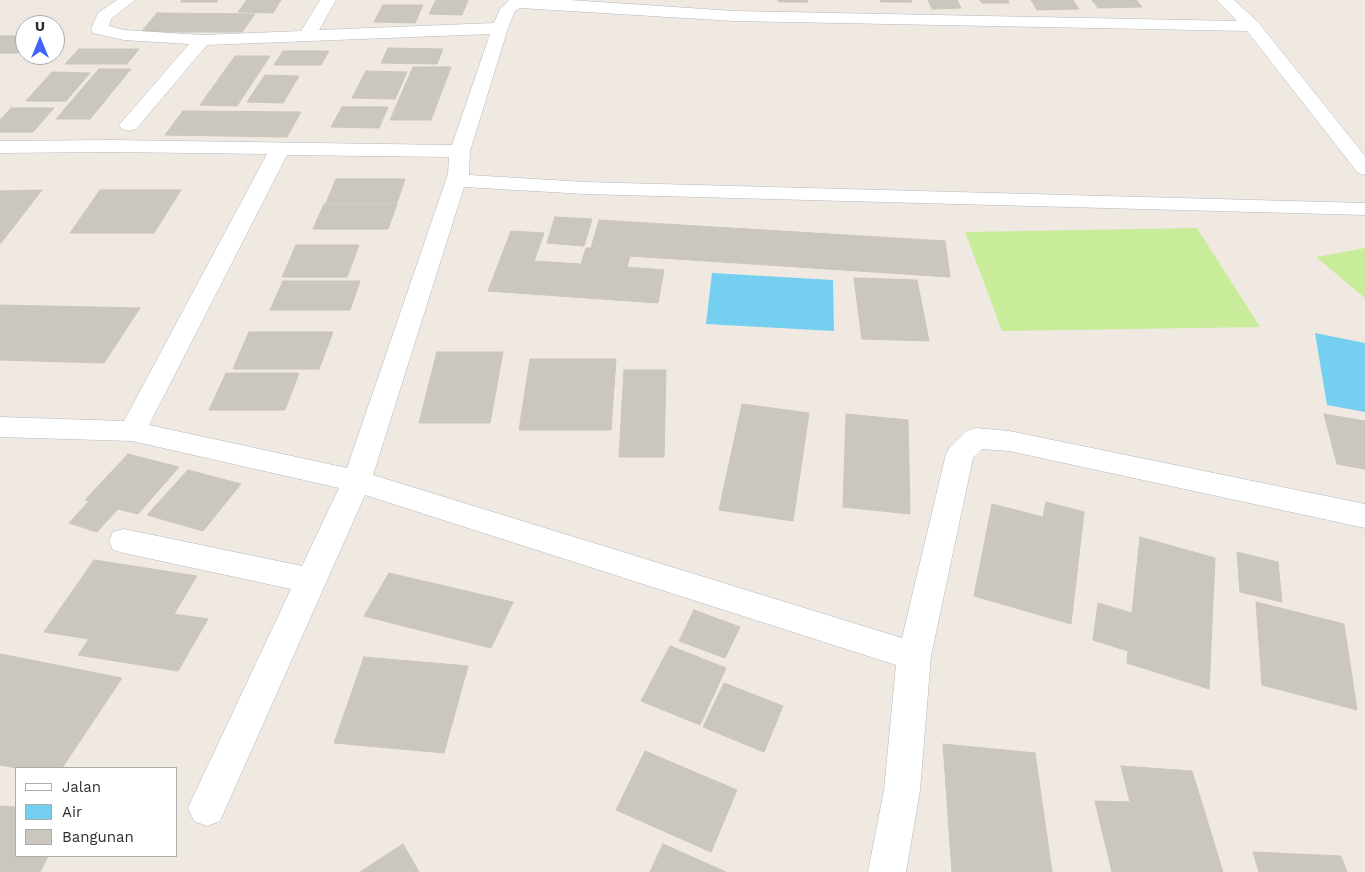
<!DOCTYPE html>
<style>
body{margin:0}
#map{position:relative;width:1365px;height:872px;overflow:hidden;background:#efe9e1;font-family:"Work Sans",sans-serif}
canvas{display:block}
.legend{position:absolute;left:15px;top:767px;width:162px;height:90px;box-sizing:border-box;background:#fff;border:1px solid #ababab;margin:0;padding:6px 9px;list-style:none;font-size:15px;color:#2e2e2e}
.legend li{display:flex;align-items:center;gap:10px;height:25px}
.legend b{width:25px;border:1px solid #ababab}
.north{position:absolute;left:15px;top:15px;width:50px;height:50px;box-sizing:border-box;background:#fff;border:1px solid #ababab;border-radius:50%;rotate:0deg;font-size:14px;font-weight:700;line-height:20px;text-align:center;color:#2e2e2e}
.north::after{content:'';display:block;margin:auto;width:18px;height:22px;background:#4264fb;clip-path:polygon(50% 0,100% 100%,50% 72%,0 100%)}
</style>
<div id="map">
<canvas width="1365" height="872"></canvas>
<ul class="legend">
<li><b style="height:6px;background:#fff"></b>Jalan</li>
<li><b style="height:14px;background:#75cff0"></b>Air</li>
<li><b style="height:14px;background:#cbc7bf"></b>Bangunan</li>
</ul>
<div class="north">U</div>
</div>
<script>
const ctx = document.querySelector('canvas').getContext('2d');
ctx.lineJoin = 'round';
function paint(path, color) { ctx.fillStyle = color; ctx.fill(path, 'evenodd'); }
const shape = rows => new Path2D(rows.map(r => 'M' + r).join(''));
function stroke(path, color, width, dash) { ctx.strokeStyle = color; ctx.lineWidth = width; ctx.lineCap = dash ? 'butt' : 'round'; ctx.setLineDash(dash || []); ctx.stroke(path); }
paint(shape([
 [1197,228,1260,327,1002,331,965,232],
 [1365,248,1365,298,1316,257]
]), '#c9ec9a');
paint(shape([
 [712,273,833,280,834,331,706,324],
 [1315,333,1365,343,1365,412,1327,405]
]), '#75cff0');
const building = shape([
 [182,0,218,0,217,2,180,2,182,0],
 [247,0,281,0,273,13,238,12,247,0],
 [436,0,468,0,462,15,429,14,436,0],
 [778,0,807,0,808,2,779,2,778,0],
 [880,0,911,0,912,2,881,2,880,0],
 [928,0,957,0,961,8,932,9,928,0],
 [980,0,1008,0,1009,3,982,3,980,0],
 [1031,0,1073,0,1079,9,1037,10,1031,0],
 [1092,0,1136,0,1142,7,1098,8,1092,0],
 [383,5,423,5,415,23,374,22,383,5],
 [157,13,255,14,242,32,141,32,157,13],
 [0,36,25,36,25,53,0,53,0,36],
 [388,48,443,49,437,64,381,63,388,48],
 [79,49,139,49,127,64,65,64,79,49],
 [283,51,329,51,321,65,274,65,283,51],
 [235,56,270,56,237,106,200,105,235,56],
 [413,67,451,67,431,120,390,120,413,67],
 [99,69,131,69,90,119,56,119,99,69],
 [366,71,407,72,395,99,352,98,366,71],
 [52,72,90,73,66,101,26,101,52,72],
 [265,75,299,76,283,103,247,102,265,75],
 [342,107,388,107,379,128,331,127,342,107],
 [11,108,54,108,33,132,0,132,0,120,11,108],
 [183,111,301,112,287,137,165,135,183,111],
 [336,179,405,179,397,203,326,203,336,179],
 [42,190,1,243,0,243,0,191,42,190],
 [100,190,181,190,154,233,70,233,100,190],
 [324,204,397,204,388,229,313,229,324,204],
 [555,217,592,219,584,246,547,243,555,217],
 [599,220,945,241,950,277,630,256,627,267,664,270,658,303,488,291,511,231,544,233,534,261,581,264,586,248,591,248,599,220],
 [296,245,359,245,347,277,282,277,296,245],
 [854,278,917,280,929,341,862,339,854,278],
 [283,281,360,281,350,310,270,310,283,281],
 [0,305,140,308,104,363,0,360,0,305],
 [249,332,333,332,319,369,233,369,249,332],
 [437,352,503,352,490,423,419,423,437,352],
 [530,359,616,359,611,430,519,430,530,359],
 [624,370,666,370,664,457,619,457,624,370],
 [226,373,299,373,285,410,209,410,226,373],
 [742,404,809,413,793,521,719,510,742,404],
 [846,414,908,420,910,514,843,507,846,414],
 [1324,414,1365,421,1365,469,1337,464,1324,414],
 [128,454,179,467,138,514,118,509,97,532,69,523,89,501,85,500,128,454],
 [188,470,241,484,203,531,147,515,188,470],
 [1046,502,1084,512,1071,624,974,596,992,504,1043,517,1046,502],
 [1140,537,1215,558,1209,689,1127,663,1128,651,1093,640,1098,603,1132,613,1140,537],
 [1237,552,1278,562,1282,602,1240,592,1237,552],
 [94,560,197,576,174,614,208,619,178,671,78,655,89,639,44,632,94,560],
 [389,573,513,602,491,648,364,616,389,573],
 [1256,602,1344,624,1357,710,1262,685,1256,602],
 [694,610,740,627,725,658,679,641,694,610],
 [670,646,726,668,700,725,641,701,670,646],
 [0,654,122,678,62,768,16,768,0,765,0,654],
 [364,657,468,666,444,753,334,743,364,657],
 [724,683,783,706,764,752,703,727,724,683],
 [943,744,1035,753,1052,872,952,872,943,744],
 [645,751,737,790,711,852,616,810,645,751],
 [1121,766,1192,771,1223,872,1112,872,1095,801,1130,802,1121,766],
 [0,806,16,807,16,856,48,856,40,872,0,872,0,806],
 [403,844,419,872,360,872,403,844],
 [663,844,726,872,650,872,663,844],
 [1253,852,1341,856,1347,872,1259,872,1253,852]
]);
paint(building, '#cbc7bf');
stroke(building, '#cbc5ba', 1);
const minor = shape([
 [117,0,135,0,111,19,109,26,124,30,202,35,301,31,320,0,336,0,319,30,494,23,500,9,509,0,570,0,734,11,1237,21,1217,0,1234,0,1258,22,1365,156,1365,175,1358,173,1247,31,734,21,520,8,515,11,508,28,470,151,469,175,585,182,1365,203,1365,215,585,194,464,187,373,475,902,638,946,454,950,447,966,431,976,428,1009,431,1365,504,1365,528,1009,451,982,449,973,458,931,656,920,790,906,872,868,872,884,790,896,665,365,495,220,821,207,826,194,821,188,808,194,795,291,589,124,553,113,550,109,541,113,532,124,529,302,566,339,488,132,441,0,437,0,417,124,421,267,154,111,152,0,153,0,141,111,140,452,145,490,34,207,45,136,129,129,131,122,129,119,125,189,44,124,40,93,33,91,29,98,13,117,0],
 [287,155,449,157,448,174,347,468,149,425,287,155]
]);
stroke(minor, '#b4b7c1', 1);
paint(minor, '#fff');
</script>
